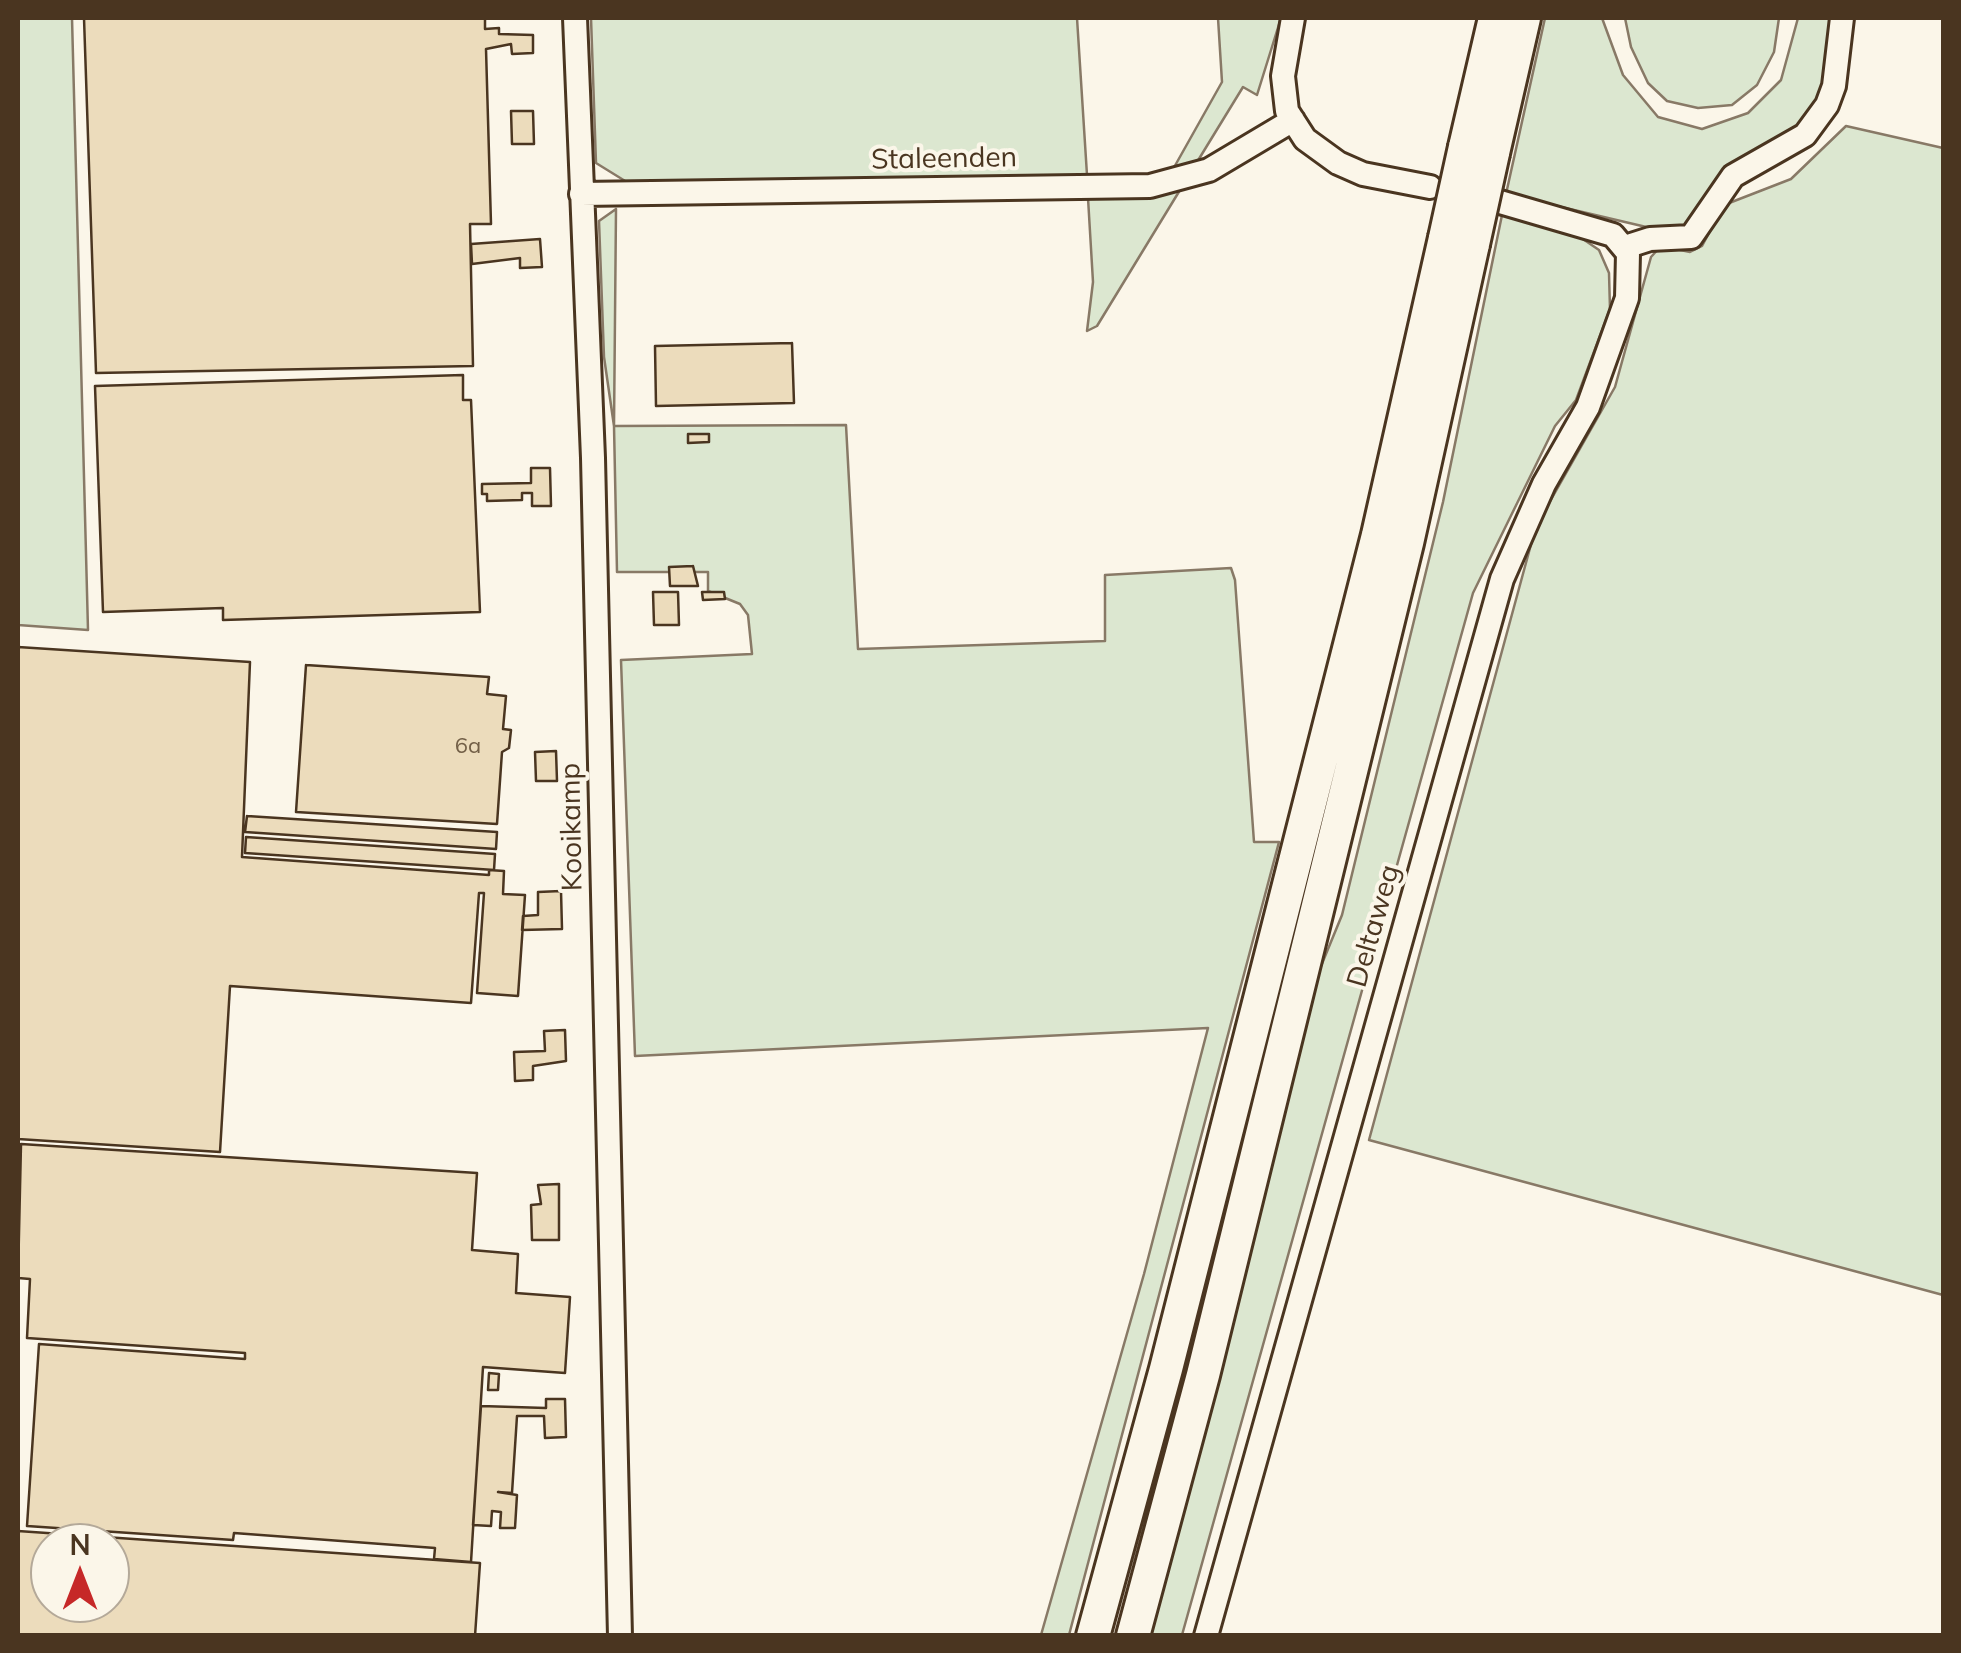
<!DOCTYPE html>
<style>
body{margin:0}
#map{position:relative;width:1961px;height:1653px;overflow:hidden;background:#fbf6e9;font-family:Mulish,sans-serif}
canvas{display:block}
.frame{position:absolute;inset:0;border:20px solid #4a3520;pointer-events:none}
.north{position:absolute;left:30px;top:1523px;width:100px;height:100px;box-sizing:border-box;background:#fbf6e9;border:2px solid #b4a999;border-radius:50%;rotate:0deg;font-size:28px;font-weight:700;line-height:40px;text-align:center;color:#4a3520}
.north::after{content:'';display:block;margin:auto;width:35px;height:45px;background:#c62828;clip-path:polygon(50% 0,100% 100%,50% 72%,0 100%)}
</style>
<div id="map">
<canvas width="1961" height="1653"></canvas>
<div class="frame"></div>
<div class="north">N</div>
</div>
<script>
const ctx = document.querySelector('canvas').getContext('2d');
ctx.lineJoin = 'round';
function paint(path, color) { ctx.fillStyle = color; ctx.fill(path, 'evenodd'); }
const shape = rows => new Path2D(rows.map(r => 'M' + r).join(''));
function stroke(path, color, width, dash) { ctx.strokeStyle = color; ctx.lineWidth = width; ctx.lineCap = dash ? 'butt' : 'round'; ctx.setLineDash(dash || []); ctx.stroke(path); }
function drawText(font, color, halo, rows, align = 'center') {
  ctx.font = font + ' Mulish,sans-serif'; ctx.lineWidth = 8; ctx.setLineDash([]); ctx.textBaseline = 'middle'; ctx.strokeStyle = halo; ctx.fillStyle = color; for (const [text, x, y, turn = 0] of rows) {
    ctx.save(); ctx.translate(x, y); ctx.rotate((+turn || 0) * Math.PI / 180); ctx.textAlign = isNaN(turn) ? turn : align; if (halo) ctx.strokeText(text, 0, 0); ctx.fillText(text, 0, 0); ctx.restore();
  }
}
const green = shape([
 [18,18,72,18,88,630,18,625,18,18],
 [591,18,1077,18,1087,175,630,184,596,163,591,18],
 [1218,18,1281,18,1257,95,1243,87,1194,167,1172,171,1222,82,1218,18],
 [1545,18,1602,18,1623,75,1658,117,1702,129,1748,113,1781,80,1798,18,1834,18,1822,94,1802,124,1763,154,1715,181,1690,225,1676,234,1506,194,1545,18],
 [1625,18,1779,18,1774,52,1757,85,1732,105,1698,108,1667,101,1648,83,1631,47,1625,18],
 [1846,126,1943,148,1943,1295,1369,1140,1536,526,1615,387,1651,257,1661,246,1690,252,1702,246,1724,205,1791,179,1846,126],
 [1180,190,1097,326,1087,331,1093,282,1088,198,1180,190],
 [616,209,614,426,846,425,858,649,1105,641,1105,575,1231,568,1235,580,1254,842,1279,842,1069,1635,1041,1635,1144,1274,1208,1028,635,1056,621,660,752,654,748,615,740,604,708,591,708,572,617,572,614,426,604,357,599,221,616,209],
 [1502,215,1574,233,1599,250,1609,273,1610,309,1576,400,1555,426,1473,593,1182,1635,1140,1636,1319,971,1342,915,1443,502,1502,215]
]);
paint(green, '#dce7d0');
stroke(green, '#887966', 2.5);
const building = shape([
 [84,18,485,18,485,29,499,28,499,34,533,35,533,53,512,54,511,44,486,49,491,224,470,224,473,366,96,373,84,18],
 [511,111,533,111,534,144,512,144,511,111],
 [540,239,542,267,520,268,520,258,472,264,471,244,540,239],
 [792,343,794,403,656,406,655,346,792,343],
 [463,375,463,400,471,400,480,612,223,620,223,608,103,612,95,386,463,375],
 [688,434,709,434,709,442,688,443,688,434],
 [531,468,550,468,551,506,532,506,532,493,522,493,522,500,487,501,487,494,482,494,482,484,531,483,531,468],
 [693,566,698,586,670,586,669,567,693,566],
 [653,592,678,592,679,625,654,625,653,592],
 [702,592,724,592,725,599,703,600,702,592],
 [18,647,250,662,242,857,489,875,489,870,504,871,503,894,525,895,518,996,477,993,484,893,479,893,471,1003,230,986,220,1152,18,1139,18,647],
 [306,665,489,677,487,694,506,696,503,729,511,730,509,748,502,752,497,824,296,812,306,665],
 [556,751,557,781,536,781,535,752,556,751],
 [247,816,497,832,496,849,245,832,247,816],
 [246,837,495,854,494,870,245,853,246,837],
 [561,891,562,929,522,930,523,916,538,915,538,892,561,891],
 [565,1030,566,1061,533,1066,533,1080,515,1081,514,1052,545,1051,544,1031,565,1030],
 [21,1144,477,1173,472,1250,518,1254,516,1293,570,1297,565,1373,483,1367,471,1562,434,1559,435,1548,234,1533,233,1540,27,1526,39,1344,245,1359,245,1353,27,1338,30,1279,18,1278,21,1144],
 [559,1184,559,1240,532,1240,531,1205,541,1204,538,1185,559,1184],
 [489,1373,499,1374,498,1390,488,1390,489,1373],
 [546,1399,565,1399,566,1437,545,1438,544,1416,517,1416,512,1493,498,1492,517,1495,515,1528,500,1528,501,1512,492,1511,491,1526,473,1525,481,1406,546,1408,546,1399],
 [18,1531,480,1563,475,1636,18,1636,18,1531],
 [50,1543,110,1543,110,1603,50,1603,50,1543]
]);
paint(building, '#ecdcbc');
stroke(building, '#4a3520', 2.5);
const minor = shape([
 [575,18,593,458,620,1636],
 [1293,18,1283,76,1287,111,1305,139,1338,163,1363,174,1430,187],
 [581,194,1150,186,1209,170,1293,120],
 [1625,247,1650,239,1691,237,1733,176,1805,135,1827,105,1834,86,1842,18],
 [1206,1636,1502,579,1544,484,1588,407,1627,298,1628,253,1613,235,1500,202]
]);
const highway = shape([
 [1465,147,1495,18],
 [1493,153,1524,18],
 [1093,1636,1166,1369,1378,535,1445,238],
 [1133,1636,1203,1375,1407,543,1473,244]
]);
stroke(minor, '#4a3520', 28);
stroke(highway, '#4a3520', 38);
stroke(minor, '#fbf6e9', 22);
stroke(highway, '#fbf6e9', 32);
const highwayBridge = shape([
 [1445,238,1465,147],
 [1473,244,1493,153]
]);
stroke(highwayBridge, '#4a3520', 38, []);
stroke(highwayBridge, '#fbf6e9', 32);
drawText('22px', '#725f47', null, [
 ["6a",468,746]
]);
drawText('28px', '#4a3520', '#fbf6e9', [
 ["Staleenden",944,159,-1],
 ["Kooikamp",572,827,-91],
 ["Deltaweg",1374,926,-74]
]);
</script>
